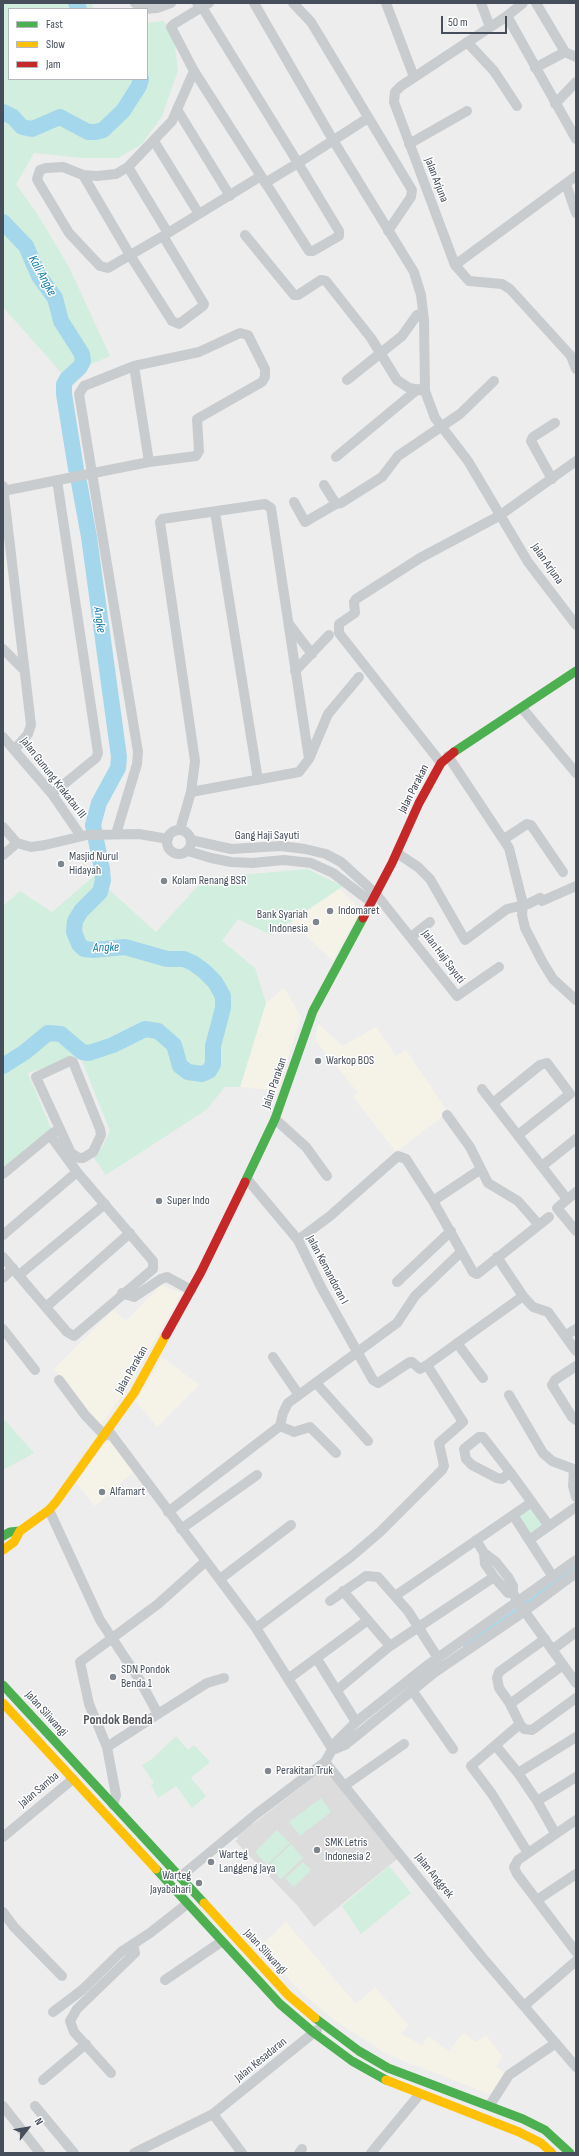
<!DOCTYPE html>
<style>
body{margin:0}
#map{position:relative;width:579px;height:2156px;overflow:hidden;background:#eeeded;font-family:"Sofia Sans Condensed",sans-serif}
canvas{display:block}
.frame{position:absolute;inset:0;border:4px solid #454e5a;pointer-events:none}
.legend{position:absolute;left:8px;top:8px;width:140px;height:72px;box-sizing:border-box;background:#fff;border:1px solid #b5b8bd;margin:0;padding:5px 7px;list-style:none;font-size:12px;color:#454e5a}
.legend li{display:flex;align-items:center;gap:8px;height:20px}
.legend b{width:20px;border:1px solid #b5b8bd}
.north{position:absolute;left:8px;top:2108px;width:40px;height:40px;-webkit-text-stroke:3px #fff;paint-order:stroke;rotate:59deg;font-size:11px;font-weight:700;line-height:16px;text-align:center;color:#454e5a}
.north::after{content:'';display:block;margin:auto;width:14px;height:18px;background:#454e5a;clip-path:polygon(50% 0,100% 100%,50% 72%,0 100%)}
.scale{position:absolute;left:441px;top:16px;width:66px;height:18px;box-sizing:border-box;border:2px solid #454e5a;border-top:0;padding-left:5px;font-size:12px;line-height:14px;white-space:nowrap;color:#454e5a;-webkit-text-stroke:3px #fff;paint-order:stroke}
</style>
<div id="map">
<canvas width="579" height="2156"></canvas>
<div class="frame"></div>
<ul class="legend">
<li><b style="height:5px;background:#4caf50"></b>Fast</li>
<li><b style="height:5px;background:#ffc107"></b>Slow</li>
<li><b style="height:5px;background:#c62828"></b>Jam</li>
</ul>
<div class="north">N</div>
<div class="scale">50 m</div>
</div>
<script>
const ctx = document.querySelector('canvas').getContext('2d');
ctx.lineJoin = 'round';
function paint(path, color) { ctx.fillStyle = color; ctx.fill(path, 'evenodd'); }
const shape = rows => new Path2D(rows.map(r => 'M' + r).join(''));
function stroke(path, color, width, dash) { ctx.strokeStyle = color; ctx.lineWidth = width; ctx.lineCap = dash ? 'butt' : 'round'; ctx.setLineDash(dash || []); ctx.stroke(path); }
function drawText(font, color, halo, rows, align = 'center') {
  ctx.font = font + ' "Sofia Sans Condensed",sans-serif'; ctx.lineWidth = 3; ctx.setLineDash([]); ctx.textBaseline = 'middle'; ctx.strokeStyle = halo; ctx.fillStyle = color; for (const [text, x, y, turn = 0] of rows) {
    ctx.save(); ctx.translate(x, y); ctx.rotate((+turn || 0) * Math.PI / 180); ctx.textAlign = isNaN(turn) ? turn : align; if (halo) ctx.strokeText(text, 0, 0); ctx.fillText(text, 0, 0); ctx.restore();
  }
}
paint(shape([
 [334,884,361,909,333,961,289,920],
 [284,988,301,1017,278,1091,240,1087,266,1003],
 [318,1024,343,1046,376,1027,396,1056,406,1050,448,1112,396,1152,353,1097,358,1093,315,1040],
 [161,1285,182,1293,126,1390,101,1425,54,1369,113,1310,126,1321],
 [162,1357,199,1385,157,1427,136,1401],
 [106,1440,116,1447,134,1471,95,1506,76,1483],
 [286,1922,356,2004,375,1987,408,2025,401,2034,422,2045,429,2036,449,2051,463,2033,476,2042,486,2035,502,2056,496,2067,505,2073,492,2095,388,2055,337,2022,303,1994,258,1948]
]), '#f5f2e8');
paint(shape([
 [325,1768,397,1859,314,1927,297,1905,235,1841,238,1839,235,1835,251,1823,253,1824]
]), '#dcdcdd');
paint(shape([
 [3,3,92,3,93,9,9,9,9,79,147,79,147,23,164,21,174,38,178,71,162,116,142,144,118,158,83,158,34,153,16,184,38,215,69,267,110,356,64,376,3,307],
 [307,869,343,886,271,935,238,919,222,941,255,968,266,1003,240,1087,225,1087,206,1110,106,1175,94,1158,103,1146,110,1131,80,1056,28,1073,52,1131,3,1171,3,906,20,891,52,912,94,876,156,932,205,878],
 [3,1418,34,1453,3,1470],
 [532,1502,549,1526,529,1540,513,1515],
 [176,1736,188,1750,194,1745,210,1762,191,1778,206,1796,192,1808,176,1786,158,1798,151,1785,154,1783,142,1765,152,1759],
 [321,1798,331,1812,300,1836,289,1822],
 [277,1830,290,1843,267,1865,255,1852],
 [291,1844,303,1858,281,1879,268,1866],
 [303,1862,311,1870,294,1887,285,1878],
 [389,1866,411,1893,361,1934,342,1906]
]), '#d1eede');
stroke(shape([
 [523,1605,576,1567],
 [464,1646,519,1608]
]), '#a5d7ec', 2.5);
stroke(shape([
 [76,3,79,9],
 [3,112,13,117,22,127,32,129,60,117,88,132,96,132,103,130,123,111,139,86,141,79],
 [3,222,26,246,39,276,55,298,61,321,82,354,83,361,80,367,67,379,64,384,64,394,76,469],
 [3,1066,25,1052,48,1033,61,1034,82,1052,89,1053,113,1045,145,1029,158,1031,174,1045,180,1066,188,1072,202,1074,209,1071,213,1064,213,1046,223,1008,223,996,215,982,204,971,193,963,184,959,167,959,125,947,93,950,84,949,79,944,74,932,75,921,81,911,100,892,103,880,102,869,93,825,99,803,118,768,119,757,89,537,79,482]
]), '#a5d7ec', 16);
stroke(shape([
 [135,3,145,9,157,8,171,3],
 [197,3,202,7,174,24,171,27,194,71,309,251,313,251,339,236,339,231,298,163,265,183],
 [209,3,202,7,298,163,368,118],
 [254,3,333,140,414,272,421,295,424,320,425,391,435,418,468,461,528,562,576,625],
 [293,3,311,22,412,190,411,197,388,231],
 [386,3,414,77],
 [481,3,490,27],
 [523,3,507,16,401,86,395,92,394,102,455,265,469,281,502,284,510,289,571,356,576,369],
 [507,16,576,139],
 [467,42,494,71,517,106],
 [565,52,576,57],
 [535,68,565,52,536,3],
 [194,71,172,121,128,167,116,174,97,176,83,175,63,167,46,168,40,170,37,179,39,183,69,233,100,266,108,268,163,236,261,176],
 [555,104,576,82],
 [178,111,230,196],
 [154,141,199,214],
 [409,144,467,111],
 [128,167,168,233],
 [83,175,130,255,172,321,179,324,203,306,204,304,163,236],
 [566,184,576,213],
 [245,235,294,295,298,295,321,280,326,281,371,338,397,380,409,388,425,391],
 [455,265,576,176],
 [347,380,402,336,417,315,423,313],
 [336,457,418,389],
 [552,479,531,441,533,437,555,423],
 [324,485,336,504,341,503,382,477,398,456,460,414,494,381],
 [3,486,31,725,28,734,14,750],
 [3,491,149,462,196,456,199,451,197,419,262,382,265,377,265,369,248,335,240,333,199,352,134,366,149,462],
 [294,502,305,522,336,504],
 [215,512,258,780],
 [289,624,312,654],
 [3,649,24,670],
 [295,671,329,635],
 [522,708,576,773],
 [3,737,52,794,81,836],
 [448,756,509,848,523,904,522,915,525,928,542,961,553,979,576,1000],
 [441,763,339,633,339,624,355,613,354,602,356,599,420,558,499,516,576,461],
 [191,792,299,772,309,759,328,714,359,677],
 [52,794,96,758,98,753,57,480],
 [3,827,17,843,31,847,45,845,87,835,139,834,168,839],
 [180,830,191,792,195,761,160,522,162,519,265,504,271,508,309,759],
 '167 842a12 12 0 1 1 24 0a12 12 0 1 1-24 0Z',
 [116,834,137,764,138,752,79,394,84,386,134,366],
 [504,839,527,824,531,825,563,872],
 [191,840,231,849,281,846,305,849,326,854,341,862,376,894,457,996,499,967],
 [188,851,211,858,231,862,252,863,284,860,311,863,333,873,371,902],
 [397,853,418,867,430,879,465,940,507,909,528,904,540,898,542,901,576,886],
 [3,855,17,843],
 [411,937,430,922],
 [70,1061,73,1062,100,1129,101,1135,93,1152,83,1158,79,1158,71,1153,36,1077,70,1061],
 [482,1089,567,1199],
 [493,1103,540,1065,547,1063,570,1094,518,1135],
 [275,1119,306,1147,327,1176],
 [542,1166,576,1139],
 [481,1169,488,1183,518,1201,539,1225],
 [3,1174,54,1132],
 [247,1179,298,1240,321,1287,373,1380,378,1383,410,1362,412,1362,420,1369,427,1365],
 [576,1192,557,1208,576,1231],
 [433,1201,481,1169,470,1147,447,1115],
 [3,1235,77,1172],
 [298,1240,330,1216,398,1156,406,1159,433,1201,473,1272,477,1274,549,1217],
 [3,1257,67,1332,74,1336,153,1269,153,1261,77,1172,50,1135],
 [497,1257,523,1296,533,1307,548,1312,576,1351],
 [19,1275,105,1204],
 [3,1278,13,1268],
 [397,1282,451,1231],
 [122,1293,134,1297,161,1279,167,1277,191,1290],
 [46,1307,130,1233],
 [3,1329,35,1370],
 [566,1335,576,1329],
 [457,1343,483,1378],
 [273,1357,299,1395],
 [576,1366,555,1380,552,1385,572,1417,576,1420],
 [59,1380,85,1415,105,1436],
 [316,1383,368,1441],
 [509,1395,543,1453,552,1461,576,1470],
 [280,1426,294,1432,310,1427,336,1453],
 [108,1430,256,1628,333,1750],
 [574,1470,573,1486,576,1497],
 [510,1472,502,1479,497,1478,472,1465,466,1459,464,1449,479,1437,483,1437,510,1472,549,1526],
 [49,1510,100,1620,139,1679,158,1714,107,1747],
 [168,1512,280,1426,283,1413,288,1403,397,1323,415,1296,461,1252],
 [513,1515,553,1577],
 [181,1529,257,1475],
 [476,1540,484,1553,496,1562,508,1577,513,1586,513,1593,518,1602,576,1683],
 [529,1540,576,1507],
 [484,1553,485,1564,494,1577,508,1593,513,1593],
 [220,1579,291,1525],
 [343,1591,390,1646],
 [395,1596,532,1502],
 [330,1601,366,1576,378,1577,408,1611,438,1658],
 [256,1628,352,1556,380,1532,442,1470,444,1466,439,1443,463,1422,427,1365,523,1296],
 [545,1639,499,1672,497,1678,499,1688,509,1702,510,1704,563,1665],
 [552,1650,576,1632],
 [317,1659,356,1722],
 [288,1679,368,1620],
 [337,1690,390,1646,494,1577],
 [412,1690,453,1749],
 [510,1704,520,1724],
 [158,1714,207,1683,224,1678],
 [496,1746,518,1773,537,1801,555,1833],
 [333,1750,345,1745,435,1672,522,1613,576,1573],
 [325,1762,482,1957,576,2067],
 [518,1773,576,1737],
 [344,1786,404,1744],
 [537,1801,576,1777],
 [113,1805,116,1795,107,1747,89,1704,80,1662,158,1604,206,1561],
 [576,1820,518,1860,514,1867,517,1874,576,1952],
 [3,1837,73,1779],
 [528,1853,492,1794,471,1766,520,1724,524,1729,532,1730,576,1698],
 [180,1877,255,1815,325,1762,337,1741,356,1722,429,1664,576,1560],
 [537,1900,576,1874],
 [3,1912,14,1927,62,1976],
 [165,1980,221,1942],
 [524,2006,576,1961],
 [53,2012,82,1990,121,1952,150,1933,187,1904],
 [111,2073,74,2032,70,2021,77,2009,135,1953,133,1945],
 [43,2080,86,2044],
 [490,2105,509,2075,556,2043],
 [3,2106,40,2153],
 [35,2106,74,2153],
 [213,2114,317,2030],
 [134,2153,213,2114,242,2153],
 [299,2153,302,2149],
 [371,2153,419,2095]
]), '#c9ccce', 10);
stroke(shape([
 [454,752,576,671],
 [245,1182,275,1119,313,1011,363,918],
 [3,1536,10,1532,20,1531],
 [3,1685,204,1903],
 [156,1869,280,2004,314,2033,352,2061,386,2080],
 [315,2018,359,2051,388,2068,523,2119,545,2130,570,2153]
]), '#4caf50', 9);
stroke(shape([
 [3,1550,14,1542,20,1531,49,1510,56,1502,134,1393,166,1335],
 [3,1703,156,1869],
 [204,1903,288,1995,315,2018],
 [386,2080,519,2132,541,2143,552,2153]
]), '#ffc107', 9);
stroke(shape([
 [363,918,392,863,419,803,441,763,454,752],
 [166,1335,201,1272,245,1182]
]), '#c62828', 9);
for (const [x, y, r, color] of [
 [61,864,4,"#80868d"],
 [164,881,4,"#80868d"],
 [330,911,4,"#80868d"],
 [316,922,4,"#80868d"],
 [318,1061,4,"#80868d"],
 [159,1201,4,"#80868d"],
 [102,1492,4,"#80868d"],
 [113,1677,4,"#80868d"],
 [268,1771,4,"#80868d"],
 [317,1850,4,"#80868d"],
 [211,1862,4,"#80868d"],
 [199,1883,4,"#80868d"]
]) { const dot = new Path2D(); dot.arc(x, y, r, 0, 2 * Math.PI); ctx.fillStyle = color; ctx.fill(dot); stroke(dot, '#fff', 1.5); }
drawText('12px', '#454e5a', '#fff', [
 ["Jalan Arjuna",436,180,69],
 ["Jalan Arjuna",547,564,55],
 ["Jalan Gunung Krakatau III",53,778,52],
 ["Jalan Parakan",414,789,-63],
 ["Gang Haji Sayuti",267,836],
 ["Jalan Haji Sayuti",443,957,53],
 ["Jalan Parakan",275,1083,-71],
 ["Jalan Kemandoran I",327,1270,62],
 ["Jalan Parakan",132,1370,-60],
 ["Jalan Siliwangi",46,1714,48],
 ["Jalan Samba",39,1790,-40],
 ["Jalan Anggrek",434,1876,51],
 ["Jalan Siliwangi",265,1952,47],
 ["Jalan Kesadaran",261,2060,-39]
]);
drawText('12px', '#454e5a', '#fff', [
 ["Masjid Nurul",69,857],
 ["Hidayah",69,871],
 ["Kolam Renang BSR",172,881],
 ["Indomaret",338,911],
 ["Bank Syariah",308,915,"right"],
 ["Indonesia",308,929,"right"],
 ["Warkop BOS",326,1061],
 ["Super Indo",167,1201],
 ["Alfamart",110,1492],
 ["SDN Pondok",121,1670],
 ["Benda 1",121,1684],
 ["Perakitan Truk",276,1771],
 ["SMK Letris",325,1843],
 ["Indonesia 2",325,1857],
 ["Warteg",219,1855],
 ["Langgeng Jaya",219,1869],
 ["Warteg",191,1876,"right"],
 ["Jayabahari",191,1890,"right"]
], 'left');
drawText('italic 13px', '#0c79a5', '#fff', [
 ["Kali Angke",42,276,61],
 ["Angke",99,620,82],
 ["Angke",106,948,-2]
]);
drawText('bold 14px', '#595c61', '#fff', [
 ["Pondok Benda",118,1720]
]);
</script>
